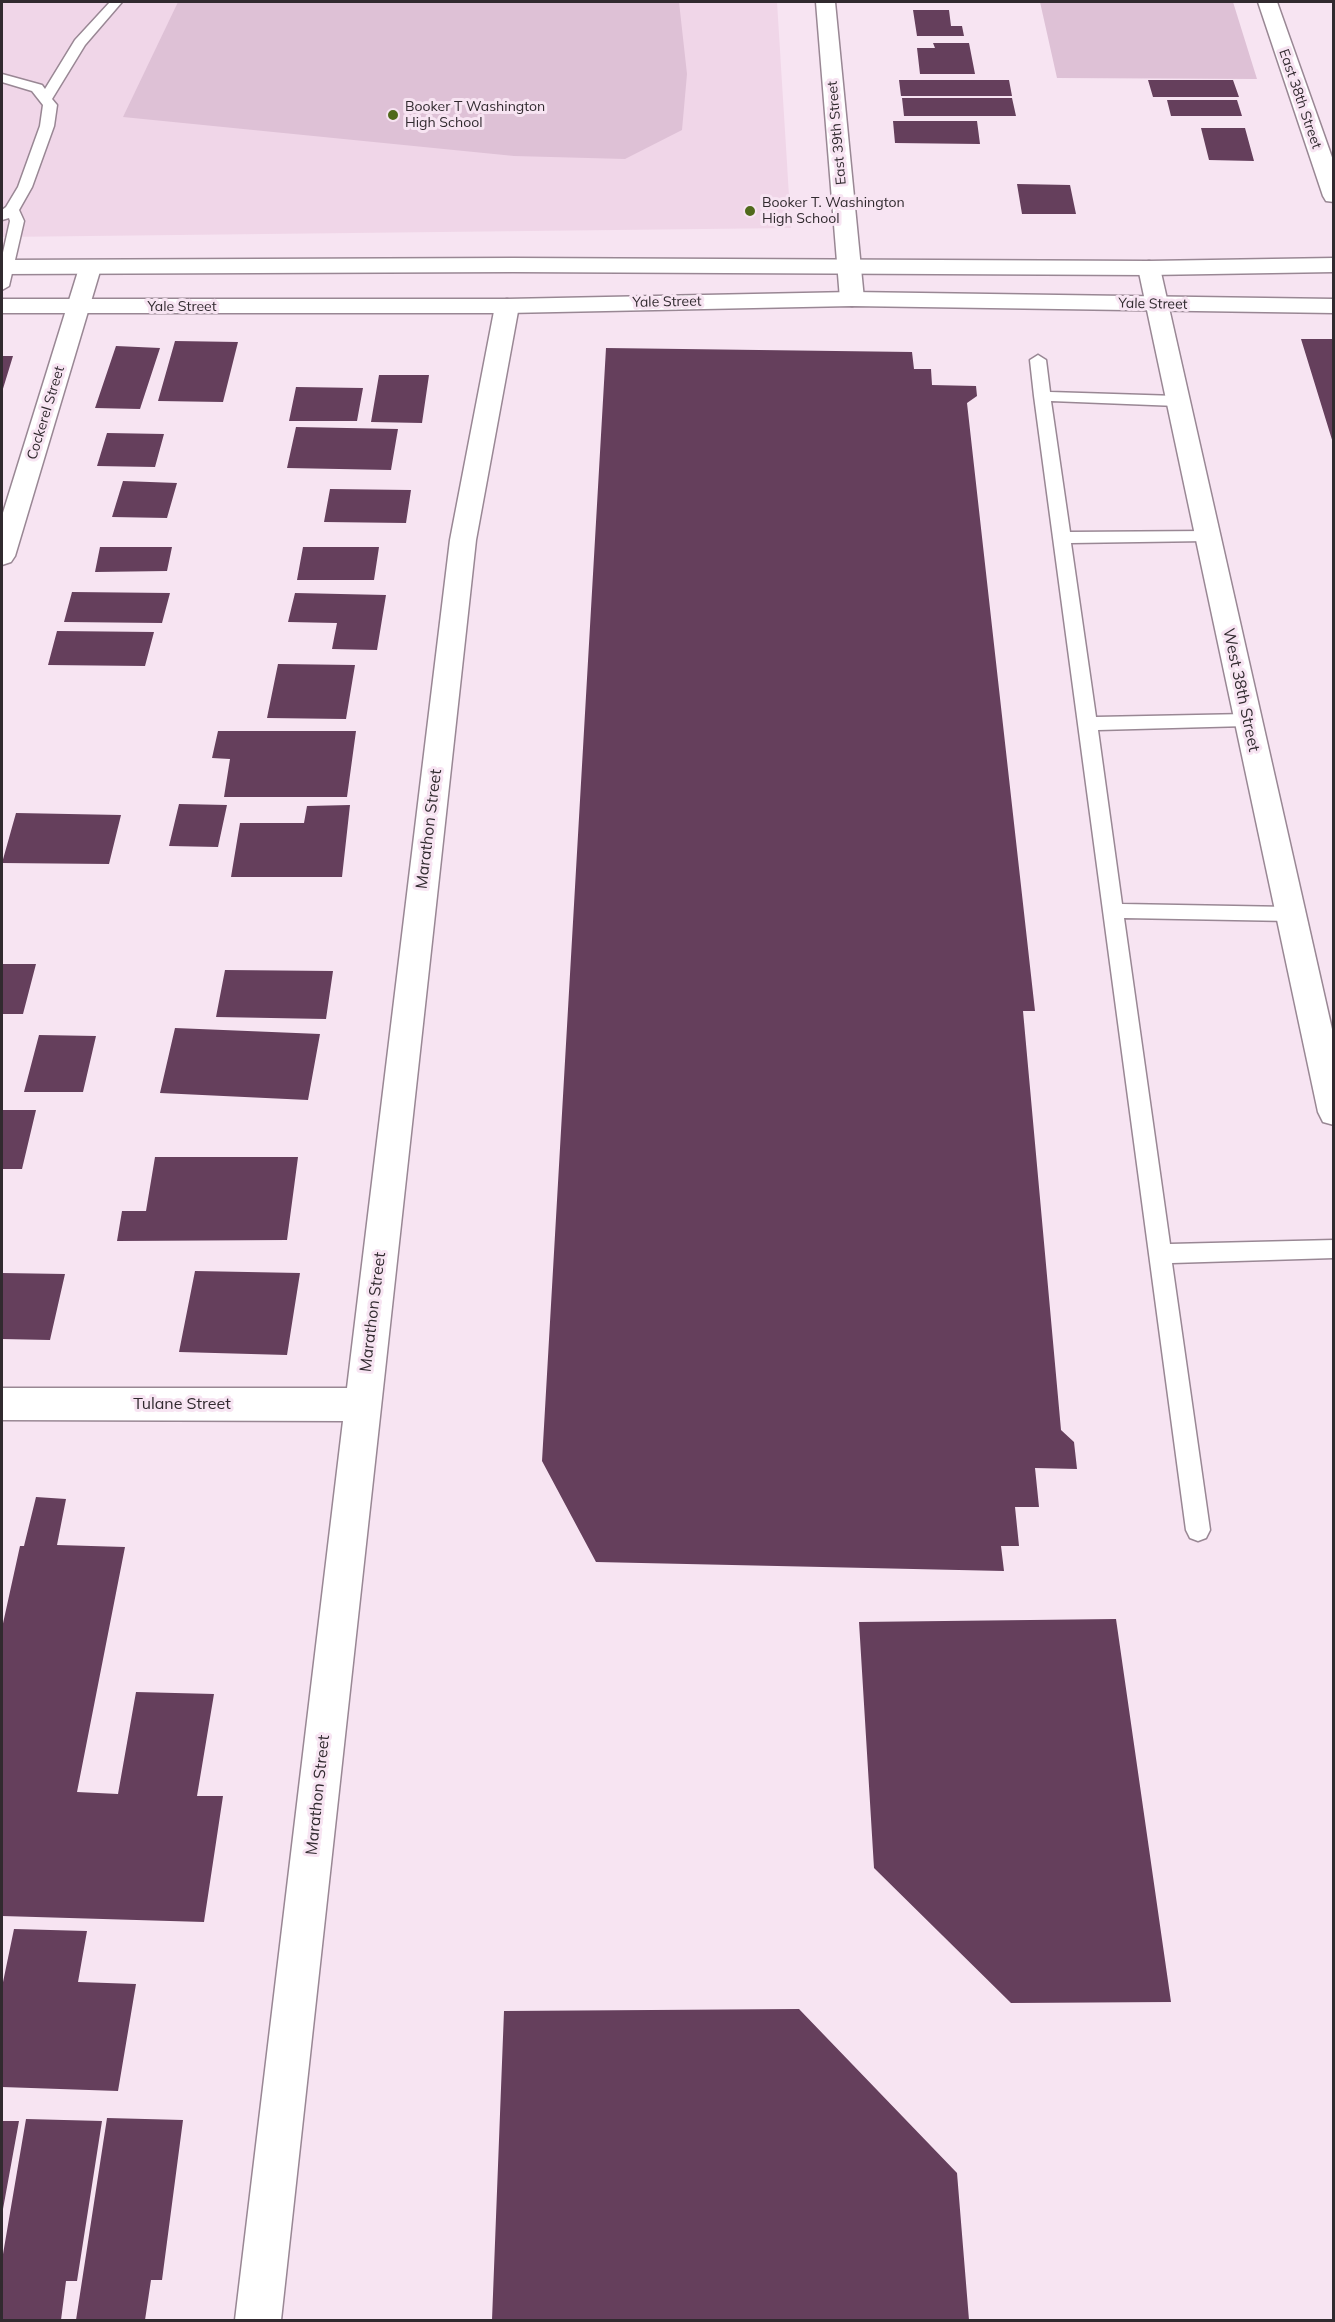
<!DOCTYPE html>
<style>
body{margin:0}
#map{position:relative;width:1335px;height:2322px;overflow:hidden;background:#f7e4f2;font-family:Mulish,sans-serif}
canvas{display:block}
.frame{position:absolute;inset:0;border:3px solid #312a2f;pointer-events:none}
</style>
<div id="map">
<canvas width="1335" height="2322"></canvas>
<div class="frame"></div>
</div>
<script>
const ctx = document.querySelector('canvas').getContext('2d');
ctx.lineJoin = 'round';
function paint(path, color) { ctx.fillStyle = color; ctx.fill(path, 'evenodd'); }
const shape = rows => new Path2D(rows.map(r => 'M' + r).join(''));
function stroke(path, color, width, dash) { ctx.strokeStyle = color; ctx.lineWidth = width; ctx.lineCap = dash ? 'butt' : 'round'; ctx.setLineDash(dash || []); ctx.stroke(path); }
function drawText(font, color, halo, rows, align = 'center') {
  ctx.font = font + ' Mulish,sans-serif'; ctx.lineWidth = 6; ctx.setLineDash([]); ctx.textBaseline = 'middle'; ctx.strokeStyle = halo; ctx.fillStyle = color; for (const [text, x, y, turn = 0] of rows) {
    ctx.save(); ctx.translate(x, y); ctx.rotate((+turn || 0) * Math.PI / 180); ctx.textAlign = isNaN(turn) ? turn : align; if (halo) ctx.strokeText(text, 0, 0); ctx.fillText(text, 0, 0); ctx.restore();
  }
}
paint(shape([
 [2,2,777,2,791,228,2,237]
]), '#f0d6e8');
paint(shape([
 [178,2,679,2,687,74,682,130,625,159,514,156,123,117],
 [1040,2,1233,2,1257,79,1057,78]
]), '#dec1d6');
paint(shape([
 [913,10,949,10,951,26,962,26,964,36,917,36],
 [933,43,969,43,975,74,920,74,917,48,935,48],
 [899,80,1009,80,1012,96,901,96],
 [1148,80,1233,80,1239,97,1153,97],
 [902,98,1012,98,1016,116,904,116],
 [1167,100,1237,100,1242,116,1171,116],
 [893,121,977,121,980,144,895,143],
 [1201,128,1245,128,1254,161,1209,160],
 [1017,184,1070,185,1076,214,1022,214],
 [1301,339,1334,339,1334,443,1333,443],
 [175,341,238,342,223,402,158,401],
 [116,346,160,348,140,409,95,408],
 [606,348,912,352,914,369,931,369,932,385,976,386,977,396,967,403,1035,1011,1023,1011,1061,1430,1074,1442,1077,1469,1035,1468,1039,1507,1015,1507,1019,1546,1001,1546,1004,1571,596,1562,542,1461],
 [2,356,13,356,2,392],
 [379,375,429,375,422,423,371,422],
 [296,387,363,388,357,421,289,421],
 [296,427,398,429,391,470,287,468],
 [107,433,164,434,155,467,97,466],
 [123,481,177,483,167,518,112,517],
 [330,489,411,490,406,523,324,522],
 [100,547,172,547,167,571,95,572],
 [303,547,379,547,374,580,297,580],
 [72,592,170,593,162,623,64,622],
 [295,593,386,595,377,650,332,649,337,623,288,622],
 [57,631,154,632,145,666,48,665],
 [278,664,355,665,346,719,267,718],
 [218,731,356,731,347,797,224,797,230,759,212,758],
 [179,804,227,805,218,847,169,846],
 [350,805,342,877,231,877,240,823,304,823,307,806],
 [16,813,121,815,109,864,2,863],
 [2,964,36,964,23,1014,2,1014],
 [225,970,333,971,326,1019,216,1017],
 [175,1028,320,1034,308,1100,160,1093],
 [39,1035,96,1036,83,1092,24,1092],
 [2,1110,36,1110,22,1169,2,1169],
 [155,1157,298,1157,287,1240,117,1241,122,1211,146,1211],
 [195,1271,300,1273,287,1355,179,1352],
 [2,1273,65,1274,50,1340,2,1339],
 [36,1497,66,1499,57,1545,125,1547,77,1792,118,1794,136,1692,214,1694,197,1796,223,1796,204,1922,2,1916,2,1628,20,1546,24,1546],
 [1116,1619,1171,2002,1011,2003,874,1868,859,1622],
 [14,1929,87,1931,78,1982,136,1984,118,2091,2,2087,2,1987],
 [799,2009,957,2173,969,2320,492,2320,504,2011],
 [107,2118,183,2120,162,2280,151,2280,145,2320,76,2320],
 [26,2119,102,2121,77,2281,66,2281,61,2320,2,2320,2,2260],
 [2,2121,19,2121,3,2209,2,2209]
]), '#653f5c');
const service = shape([
 [110,2,122,2,85,45,52,99,57,105,54,126,32,187,19,210,24,221,9,286,2,290,2,257,10,221,9,218,2,220,2,210,6,207,18,187,40,126,43,105,32,91,2,82,2,74,42,85,45,89,75,40,110,2],
 [1038,355,1046,360,1050,392,1177,396,1185,401,1177,406,1051,401,1070,532,1207,531,1213,532,1215,536,1213,540,1207,541,1071,543,1096,717,1247,714,1253,715,1256,720,1253,725,1247,726,1098,730,1122,904,1290,907,1297,909,1300,914,1297,919,1290,921,1124,918,1170,1244,1334,1240,1334,1258,1172,1263,1210,1530,1206,1538,1198,1541,1190,1538,1186,1530,1034,396,1030,360,1038,355]
]);
const minor = shape([
 [816,2,835,2,864,299,860,304,852,306,844,304,840,299,816,2],
 [1258,2,1277,2,1334,163,1334,202,1326,201,1323,196,1258,2],
 [90,261,98,263,101,268,15,556,11,562,2,565,2,516,79,268,82,263,90,261],
 [507,299,515,301,519,306,476,540,281,2320,235,2320,343,1421,2,1420,2,1388,347,1388,450,540,495,306,499,301,507,299]
]);
const tertiary = shape([
 [1149,261,1157,263,1160,268,1334,1038,1334,1125,1323,1122,1318,1112,1138,268,1141,263,1149,261]
]);
const secondary = shape([
 [513,258,1149,261,1334,258,1334,272,1149,275,513,272,2,274,2,260,513,258],
 [852,292,1334,299,1334,313,852,306,507,313,2,313,2,299,507,299,852,292]
]);
stroke(service, '#998794', 3);
stroke(minor, '#998794', 3);
stroke(tertiary, '#998794', 3);
stroke(secondary, '#998794', 3);
paint(service, '#fff');
paint(minor, '#fff');
paint(tertiary, '#fff');
paint(secondary, '#fff');
for (const [x, y, r, color] of [
 [393,115,6,"#50691b"],
 [750,211,6,"#50691b"]
]) { const dot = new Path2D(); dot.arc(x, y, r, 0, 2 * Math.PI); ctx.fillStyle = color; ctx.fill(dot); stroke(dot, '#f7e4f2', 2); }
drawText('14px', '#312a2f', '#f7e4f2', [
 ["East 38th Street",1300,99,71],
 ["East 39th Street",837,133,-95],
 ["Yale Street",667,302,-1],
 ["Yale Street",1153,304,1],
 ["Yale Street",182,307],
 ["Cockerel Street",46,413,-73]
]);
drawText('14px', '#312a2f', '#f7e4f2', [
 ["Booker T Washington",405,107],
 ["High School",405,123],
 ["Booker T. Washington",762,203],
 ["High School",762,219]
], 'left');
drawText('16px', '#312a2f', '#f7e4f2', [
 ["West 38th Street",1241,690,78],
 ["Marathon Street",429,829,-83],
 ["Marathon Street",373,1312,-83],
 ["Tulane Street",182,1404],
 ["Marathon Street",318,1795,-84]
]);
</script>
